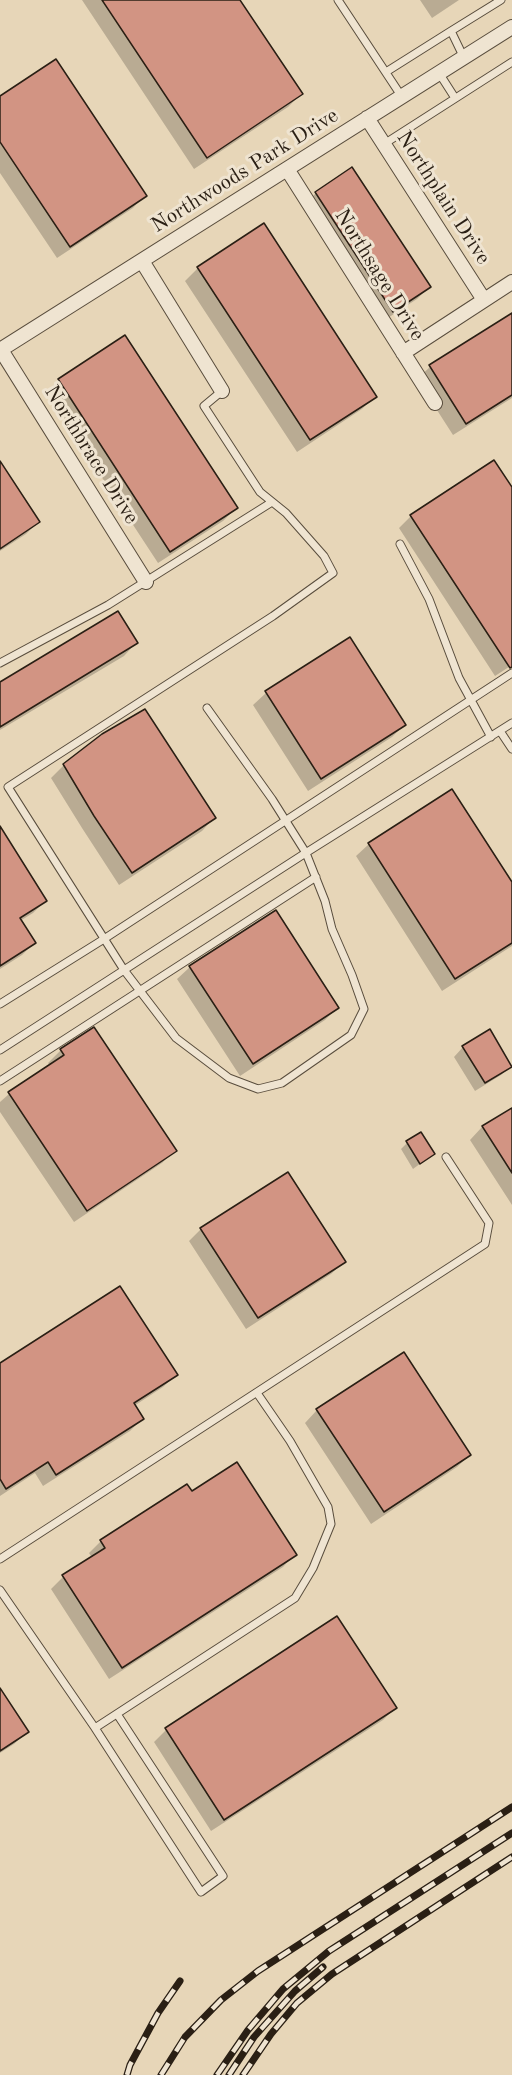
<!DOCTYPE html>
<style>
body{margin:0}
canvas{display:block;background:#e7d6b8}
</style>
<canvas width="512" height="2075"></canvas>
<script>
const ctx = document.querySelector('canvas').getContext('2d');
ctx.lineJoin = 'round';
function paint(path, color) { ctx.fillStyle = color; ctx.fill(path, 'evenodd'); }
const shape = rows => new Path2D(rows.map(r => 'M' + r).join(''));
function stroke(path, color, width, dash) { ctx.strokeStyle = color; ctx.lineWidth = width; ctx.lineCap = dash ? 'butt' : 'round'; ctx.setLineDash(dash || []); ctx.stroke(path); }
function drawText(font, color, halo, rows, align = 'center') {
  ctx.font = font + ' "Old Standard TT",serif'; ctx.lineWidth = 6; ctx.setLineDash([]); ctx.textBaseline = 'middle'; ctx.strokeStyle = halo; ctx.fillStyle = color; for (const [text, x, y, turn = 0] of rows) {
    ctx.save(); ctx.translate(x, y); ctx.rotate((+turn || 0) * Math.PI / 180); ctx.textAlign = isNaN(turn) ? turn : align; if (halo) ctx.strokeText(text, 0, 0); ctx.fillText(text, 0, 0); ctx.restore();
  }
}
paint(shape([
 [82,0,238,0,301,94,288,107,194,169],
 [420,0,459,0,432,18],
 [0,98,145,195,133,208,57,258,0,173],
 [352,170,429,287,417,299,380,323,303,206,316,193],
 [264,225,375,396,362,409,297,452,185,281,198,268],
 [512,315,512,398,453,435,417,379,430,367],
 [59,380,236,508,223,521,158,563,46,392],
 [0,463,38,522,26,534,0,551],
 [512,490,512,665,495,676,399,528,411,516],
 [350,639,404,725,392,737,308,791,253,705,266,693],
 [136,643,124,656,0,730,0,684],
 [64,765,214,818,202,831,119,885,82,828,51,778],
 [0,841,45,901,33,913,20,921,34,943,22,955,0,969],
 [369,844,512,885,512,946,442,991,356,856],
 [190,967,337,1008,325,1020,240,1076,177,979],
 [94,1029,175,1150,162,1163,74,1222,0,1112,0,1102,9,1094,50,1066,48,1063,61,1050],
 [463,1047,511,1066,501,1075,475,1091,454,1057],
 [512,1109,512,1205,470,1140,482,1127],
 [407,1143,433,1154,413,1169,401,1149],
 [201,1229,344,1262,331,1274,246,1329,189,1241],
 [0,1364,176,1375,163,1387,134,1406,142,1419,130,1431,43,1486,35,1473,0,1496],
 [317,1410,470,1455,457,1467,371,1524,305,1423],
 [191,1493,295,1554,283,1567,109,1679,51,1589,63,1577,92,1558,89,1553,101,1541],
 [337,1619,395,1708,383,1720,211,1831,154,1742,166,1730],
 [0,1691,27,1732,14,1744,0,1753]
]), '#0003');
const building = shape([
 [102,0,240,0,303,94,207,158,102,0],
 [56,59,147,196,70,247,0,142,0,96,56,59],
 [352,167,431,287,393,312,315,192,352,167],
 [264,223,377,397,310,440,197,267,264,223],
 [512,313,512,395,466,424,429,365,512,313],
 [125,335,238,508,170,552,58,379,125,335],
 [494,460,512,487,512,667,510,668,410,515,494,460],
 [0,461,40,522,0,549,0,461],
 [118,611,138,643,0,727,0,682,118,611],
 [350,637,406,725,321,779,265,691,350,637],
 [145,709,216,818,132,873,94,816,63,764,102,734,145,709],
 [452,789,512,882,512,943,455,979,368,843,452,789],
 [0,826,47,901,20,918,36,943,0,966,0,826],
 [276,910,339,1008,253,1064,189,966,276,910],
 [94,1027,177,1151,87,1211,8,1092,64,1055,60,1049,94,1027],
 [490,1029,512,1067,485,1083,462,1046,490,1029],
 [512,1108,512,1173,482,1126,512,1108],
 [421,1132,435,1154,420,1164,406,1141,421,1132],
 [288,1172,346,1262,258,1318,200,1228,288,1172],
 [120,1286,178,1375,134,1403,144,1419,56,1475,48,1462,6,1489,0,1479,0,1363,120,1286],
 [404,1352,471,1455,384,1512,316,1409,404,1352],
 [237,1462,297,1555,122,1668,62,1575,105,1548,100,1540,187,1484,192,1491,237,1462],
 [337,1616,397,1708,224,1820,165,1728,337,1616],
 [0,1688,29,1732,0,1751,0,1688]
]);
paint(building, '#d29483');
stroke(building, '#2a1f14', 1.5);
const lane = shape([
 [338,0,402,97],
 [451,31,501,0],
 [386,72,451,31,464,58],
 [439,73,455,98],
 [384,144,512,62],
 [400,544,429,599,459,678,491,737],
 [0,663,108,605,272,502],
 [207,708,272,799,306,853,325,901,332,929,352,975,364,1009,351,1035,282,1083,258,1089,229,1078,176,1038,124,970,8,787,273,616,333,573,324,556,286,513,260,492,204,406,222,391],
 [500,731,512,749],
 [0,1004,104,939,512,673],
 [0,1050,304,854,512,723],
 [0,1081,316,877],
 [0,1559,485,1244,489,1223,446,1157],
 [0,1590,95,1728,201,1892,223,1876,117,1714],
 [95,1728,295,1598,313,1568,331,1524,328,1507,290,1441,257,1393]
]);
const street = shape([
 [367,118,484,300],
 [287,169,435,403],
 [142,261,222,391],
 [0,350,512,27],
 [1,350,146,582],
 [403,353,512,282]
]);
stroke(lane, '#594d3d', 9);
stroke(street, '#594d3d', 16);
stroke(lane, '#efe4d1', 7);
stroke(street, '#efe4d1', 14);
const rail = shape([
 [127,2075,130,2065,158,2013,180,1981],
 [161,2075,185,2037,221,2000,258,1971,512,1807],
 [217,2075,248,2030,283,1989,329,1951,512,1833],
 [229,2075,254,2037,295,1991,323,1967],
 [243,2075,271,2034,297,2003,332,1974,512,1857]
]);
stroke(rail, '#2a1f14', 7);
stroke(rail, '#efe4d1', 4.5, [14]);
drawText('21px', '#2a1f14', '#efe4d1', [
 ["Northwoods Park Drive",245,171,-32],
 ["Northplain Drive",443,198,57],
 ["Northsage Drive",379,275,58],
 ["Northbrace Drive",91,455,58]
]);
</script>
